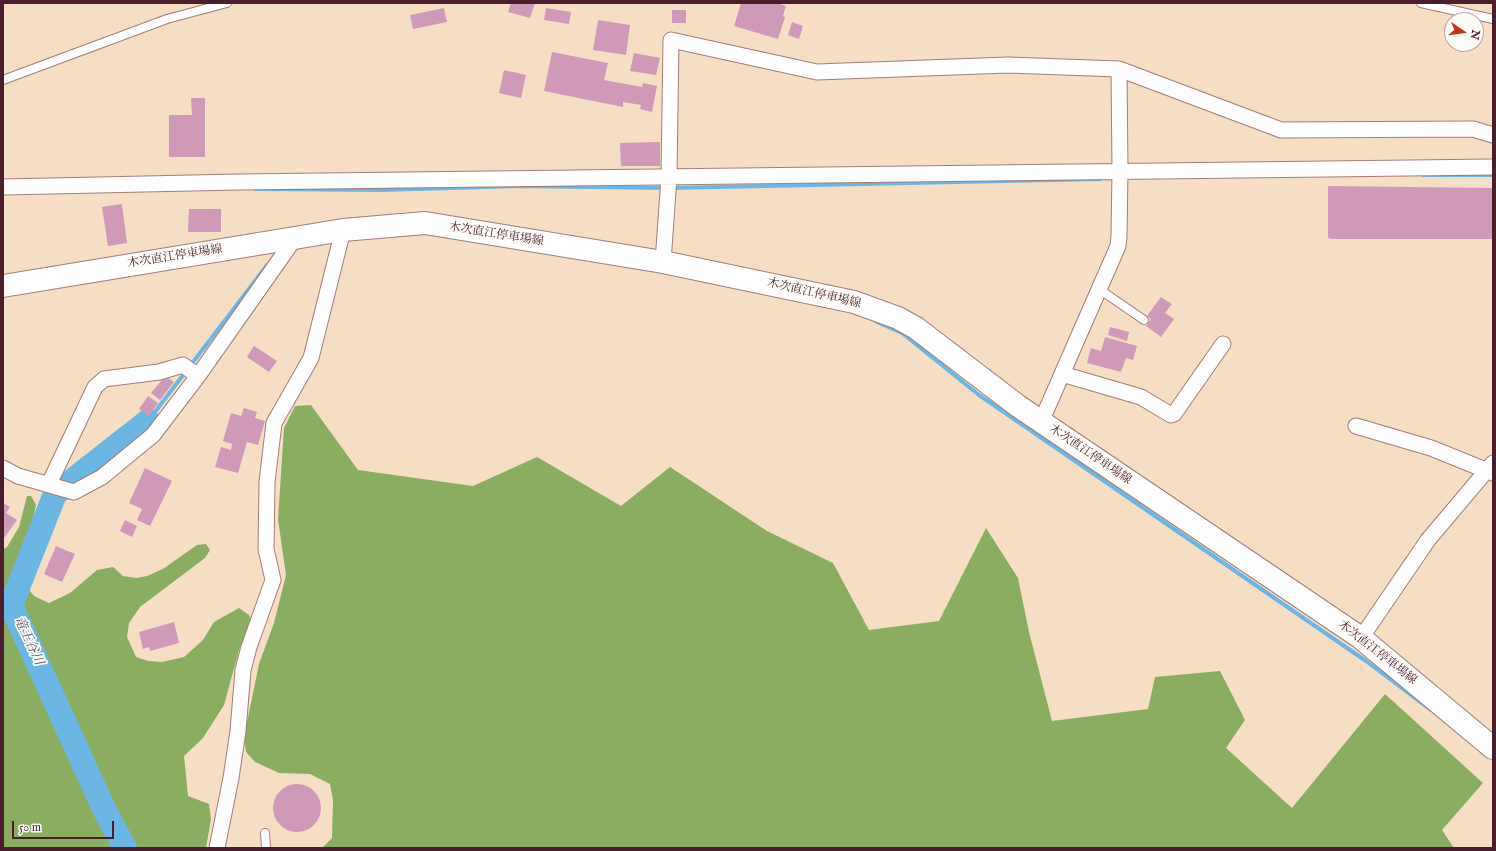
<!DOCTYPE html>
<meta charset="utf-8">
<style>
body{margin:0}
#map{position:relative;width:1496px;height:851px;overflow:hidden;background:#f5dec4;font-family:"IM FELL English",serif}
canvas{display:block}
.frame{position:absolute;inset:0;border:4px solid #4a1f2b;pointer-events:none}
.north{position:absolute;left:1444px;top:12px;width:40px;height:40px;box-sizing:border-box;background:#fdfcf7;border:1px solid #b5a4a5;border-radius:50%;rotate:103deg;font-size:11px;font-weight:700;line-height:16px;text-align:center;color:#4a1f2b}
.north::after{content:'';display:block;margin:auto;width:14px;height:18px;background:#c8321e;clip-path:polygon(50% 0,100% 100%,50% 72%,0 100%)}
.scale{position:absolute;left:12px;top:821px;width:102px;height:18px;box-sizing:border-box;border:2px solid #4a1f2b;border-top:0;padding-left:5px;font-size:12px;line-height:14px;white-space:nowrap;color:#4a1f2b;-webkit-text-stroke:3px #fdfcf7;paint-order:stroke}
</style>
<div id="map">
<canvas width="1496" height="851"></canvas>
<div class="frame"></div>
<div class="north">N</div>
<div class="scale">50 m</div>
</div>
<script>
const ctx = document.querySelector('canvas').getContext('2d');
ctx.lineJoin = 'round';
function paint(path, color) { ctx.fillStyle = color; ctx.fill(path, 'evenodd'); }
const shape = rows => new Path2D(rows.map(r => 'M' + r).join(''));
function stroke(path, color, width, dash) { ctx.strokeStyle = color; ctx.lineWidth = width; ctx.lineCap = dash ? 'butt' : 'round'; ctx.setLineDash(dash || []); ctx.stroke(path); }
function drawText(font, color, halo, rows, align = 'center') {
  ctx.font = font + ' "IM FELL English","Noto Serif JP",serif'; ctx.lineWidth = 3.5; ctx.setLineDash([]); ctx.textBaseline = 'middle'; ctx.strokeStyle = halo; ctx.fillStyle = color; for (const [text, x, y, turn = 0] of rows) {
    ctx.save(); ctx.translate(x, y); ctx.rotate((+turn || 0) * Math.PI / 180); ctx.textAlign = isNaN(turn) ? turn : align; if (halo) ctx.strokeText(text, 0, 0); ctx.fillText(text, 0, 0); ctx.restore();
  }
}
paint(shape([
 [311,405,358,470,473,486,537,457,621,506,670,467,767,531,833,563,869,630,939,621,986,528,1018,578,1029,632,1052,721,1148,709,1155,677,1220,671,1245,720,1226,748,1292,808,1385,694,1483,783,1442,830,1454,848,322,848,332,838,333,800,330,784,310,774,279,773,255,762,246,752,244,737,259,664,274,623,286,575,278,519,284,428,295,406],
 [27,496,31,496,36,505,32,523,24,549,20,568,27,587,34,596,49,603,70,593,97,570,113,567,123,576,136,578,147,576,163,569,197,545,206,544,210,550,205,558,140,607,129,623,127,637,136,657,148,661,162,662,184,657,203,640,214,622,239,608,249,615,252,622,239,650,224,705,203,738,184,756,188,796,209,804,211,819,206,848,3,848,3,549,7,547,19,527]
]), '#8aad62');
stroke(shape([
 [1423,175,1493,175],
 [671,188,1100,179],
 [255,189,382,190,518,186,664,188],
 [877,322,902,333,979,395,1366,661,1431,710],
 [148,421,268,264]
]), '#6cb6e4', 4);
stroke(shape([
 [125,848,106,813,11,605,55,494,148,421]
]), '#6cb6e4', 24);
paint(shape([
 [511,3,535,3,530,18,508,12],
 [741,3,777,3,786,6,783,16,785,17,778,39,734,26],
 [444,8,447,22,413,29,410,15],
 [546,8,571,12,569,24,544,20],
 [672,10,686,10,686,23,672,23],
 [598,20,630,25,626,55,593,50],
 [792,22,803,26,799,39,788,35],
 [552,52,608,63,604,80,642,87,643,83,657,86,652,112,640,109,641,105,623,102,623,107,544,91],
 [634,53,660,58,656,75,630,71],
 [504,70,526,75,521,98,499,93],
 [191,98,205,98,205,157,169,157,169,115,192,115],
 [660,142,660,166,621,166,620,143],
 [1329,186,1493,188,1493,239,1331,239,1328,238,1328,187],
 [122,204,127,243,108,246,102,207],
 [189,209,221,209,221,232,188,232],
 [1161,297,1172,304,1165,313,1174,319,1161,337,1146,326,1151,319,1147,316],
 [1110,327,1129,332,1127,341,1108,335],
 [1105,337,1137,346,1133,360,1126,358,1121,372,1087,363,1091,348,1101,351],
 [254,346,277,361,269,372,247,357],
 [165,376,174,382,160,400,151,393],
 [148,396,158,403,149,416,139,409],
 [244,408,257,412,255,418,265,421,258,445,247,442,238,473,215,467,221,447,231,450,232,444,223,441,231,413,241,416],
 [145,468,172,481,150,526,137,520,142,509,129,503],
 [3,503,10,507,6,513,17,520,4,538,3,537],
 [125,520,137,526,132,537,120,531],
 [56,546,75,554,62,582,44,574],
 [174,622,179,643,150,651,149,647,143,649,139,632],
 '273 808a24 24 0 1 1 48 0a24 24 0 1 1-48 0Z'
]), '#cf9ab8');
const lane = shape([
 [1421,3,1493,19],
 [3,80,167,19,227,3],
 [1099,289,1144,320],
 [265,833,266,848]
]);
const street = shape([
 [3,187,239,182,1493,167],
 [663,262,669,177,671,40,817,72,1008,65,1119,69,1281,130,1473,129,1493,135],
 [1062,374,1141,397,1171,415,1174,414,1223,344],
 [1041,422,1118,246,1119,236,1120,171,1119,69],
 [1356,426,1431,448,1493,473],
 [3,468,18,476,74,492,102,477,153,435,198,376,295,238],
 [49,484,95,387,104,379,159,372,183,365,198,376],
 [1361,638,1428,540,1493,463],
 [217,848,231,778,238,731,243,670,249,647,273,580,266,549,267,482,274,423,311,358,343,230]
]);
const secondary = shape([
 [3,286,343,230,425,223,663,262,854,302,898,318,916,328,1018,406,1361,638,1493,748]
]);
stroke(lane, '#a07e78', 10);
stroke(street, '#a07e78', 17);
stroke(secondary, '#a07e78', 24);
stroke(lane, '#fff', 8);
stroke(street, '#fff', 15);
stroke(secondary, '#fff', 22);
drawText('12px', '#4a1f2b', '#fdfcf7', [
 ["木次直江停車場線",496,235,9],
 ["木次直江停車場線",175,257,-9],
 ["木次直江停車場線",814,294,13],
 ["木次直江停車場線",1090,455,34],
 ["木次直江停車場線",1377,653,38]
]);
drawText('italic 13px', '#56546c', '#fdfcf7', [
 ["竜王谷川",28,641,65]
]);
</script>
